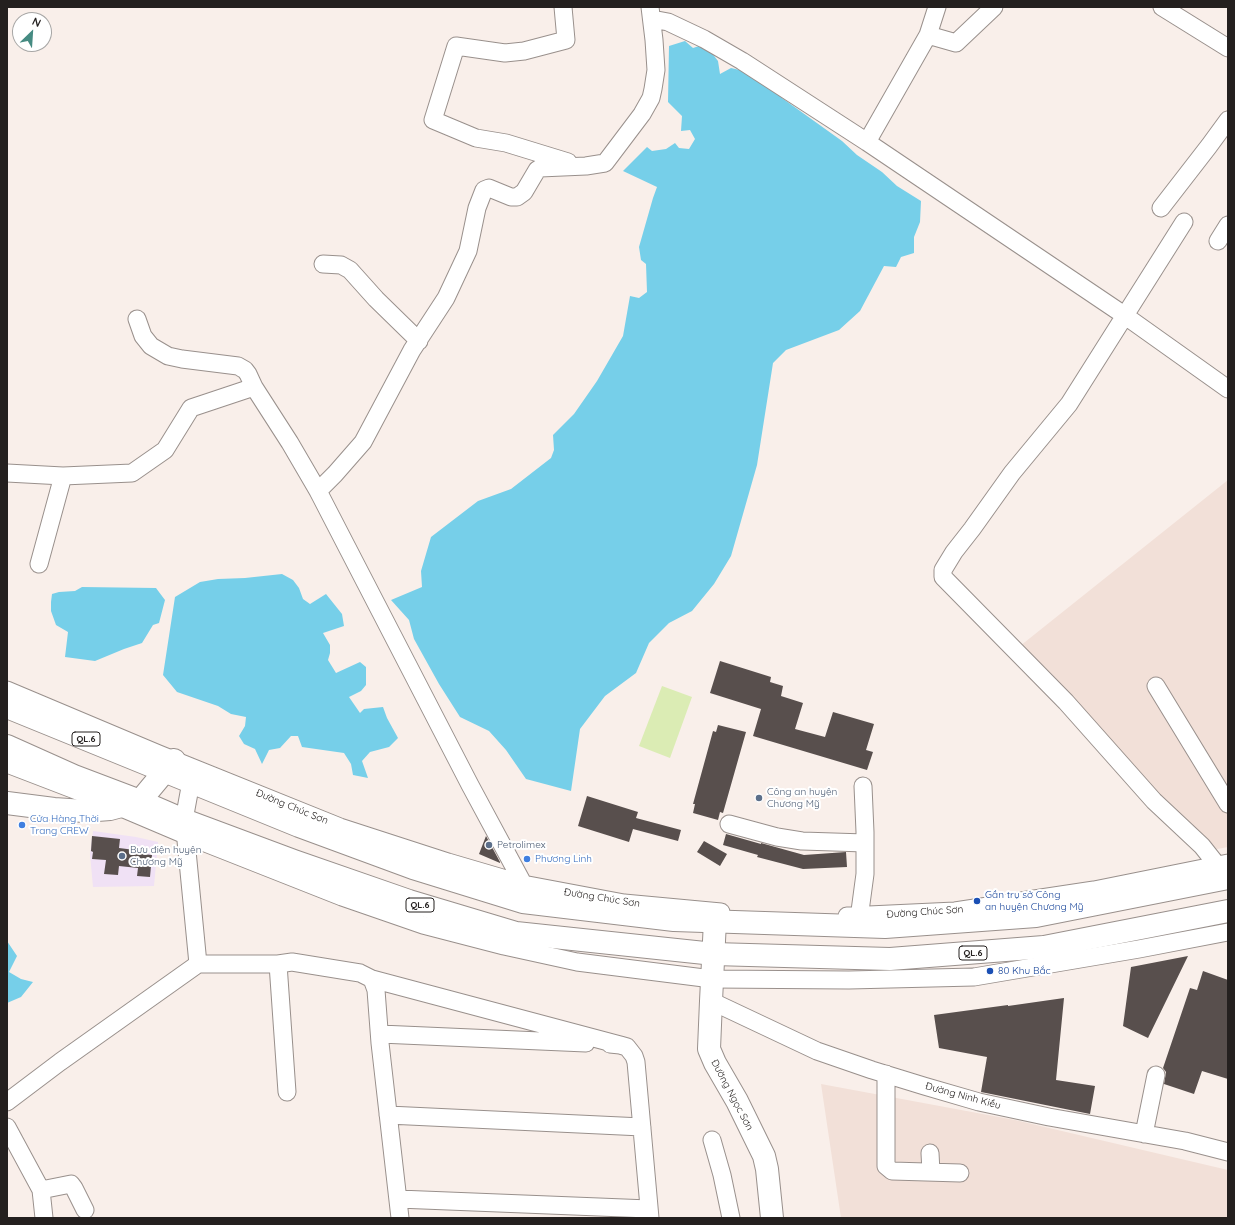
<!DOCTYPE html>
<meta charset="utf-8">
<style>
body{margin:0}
#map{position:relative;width:1235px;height:1225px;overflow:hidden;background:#f9efea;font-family:Quicksand,sans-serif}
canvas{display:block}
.frame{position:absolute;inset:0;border:8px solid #24201f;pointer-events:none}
.north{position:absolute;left:12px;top:12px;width:40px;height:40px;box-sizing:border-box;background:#fff;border:1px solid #a7a6a5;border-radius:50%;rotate:25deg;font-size:11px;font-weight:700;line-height:16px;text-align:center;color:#24201f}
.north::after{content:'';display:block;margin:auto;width:14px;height:18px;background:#468b82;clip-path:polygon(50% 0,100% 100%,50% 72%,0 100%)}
</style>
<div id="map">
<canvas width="1235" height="1225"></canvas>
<div class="frame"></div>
<div class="north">N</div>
</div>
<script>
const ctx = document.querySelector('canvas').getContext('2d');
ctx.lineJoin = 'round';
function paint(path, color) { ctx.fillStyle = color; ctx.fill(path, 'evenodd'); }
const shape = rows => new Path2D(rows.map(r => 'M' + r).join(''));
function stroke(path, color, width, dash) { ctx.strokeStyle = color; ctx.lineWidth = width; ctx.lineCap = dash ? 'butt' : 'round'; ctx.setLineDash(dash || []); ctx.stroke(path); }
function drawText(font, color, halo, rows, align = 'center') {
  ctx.font = font + ' Quicksand,sans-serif'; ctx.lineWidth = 4; ctx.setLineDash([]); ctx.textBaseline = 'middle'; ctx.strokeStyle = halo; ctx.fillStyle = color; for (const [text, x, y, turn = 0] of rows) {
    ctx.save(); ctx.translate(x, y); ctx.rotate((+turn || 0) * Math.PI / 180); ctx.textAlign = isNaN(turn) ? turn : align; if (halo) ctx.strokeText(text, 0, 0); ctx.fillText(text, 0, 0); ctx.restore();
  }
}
paint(shape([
 [93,831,136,837,158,842,154,886,93,887,90,854]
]), '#f0e1f5');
paint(shape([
 [1228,480,1228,847,1196,853,1015,650],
 [821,1084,1015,1120,1228,1170,1228,1218,841,1218]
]), '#f2e0d8');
paint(shape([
 [662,686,692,697,670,758,639,746]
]), '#dbecb4');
paint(shape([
 [685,41,693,48,705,44,718,61,720,74,731,68,753,73,782,98,842,141,857,155,882,172,897,186,921,201,920,222,914,237,914,253,901,257,896,267,884,266,860,311,839,330,786,350,773,363,757,465,731,556,714,584,692,611,669,623,649,643,636,673,605,696,580,729,571,791,526,779,506,750,489,731,460,717,439,684,414,639,409,620,391,600,422,587,421,571,431,537,478,501,511,489,551,458,554,450,553,435,574,414,597,381,623,336,630,296,639,298,647,292,646,264,641,260,639,247,653,198,657,187,623,171,647,147,652,151,666,149,675,143,679,148,689,149,695,139,690,130,681,131,682,116,668,102,669,46],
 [282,574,293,580,299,588,303,599,310,604,326,594,342,614,344,626,323,633,330,645,330,653,328,660,336,673,360,662,366,667,366,685,361,691,349,697,360,713,364,709,383,707,387,718,398,738,389,747,370,752,362,761,368,778,353,775,351,764,344,753,302,747,298,736,291,736,280,748,269,750,262,764,255,749,244,744,239,736,245,726,246,717,231,714,218,706,177,692,163,675,175,597,200,582,218,579,245,578],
 [82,587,156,588,165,600,159,623,153,625,142,643,124,649,95,661,65,657,68,632,56,625,51,611,51,602,52,594,59,592,75,591],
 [7,941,17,956,9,972,21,979,33,982,21,997,7,1003]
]), '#76cfe9');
paint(shape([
 [720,661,771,677,770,682,783,686,781,696,803,703,795,729,825,737,833,712,874,724,866,750,873,752,867,770,753,736,761,709,710,693],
 [718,725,746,732,723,813,720,812,718,820,693,813,695,804,693,804,713,731,716,732],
 [587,796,638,812,636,818,681,830,678,841,633,829,629,842,578,826],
 [726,834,761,844,761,843,804,855,846,852,847,867,803,869,757,857,758,855,723,845],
 [92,836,120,839,119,848,143,851,143,854,152,855,150,877,137,876,138,868,119,866,118,875,104,874,106,860,92,859,93,852,91,851],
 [486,836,500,862,500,863,479,854],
 [704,841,727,854,720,866,697,852],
 [1188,956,1148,1038,1123,1026,1131,967],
 [1203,971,1228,980,1228,1079,1202,1071,1194,1094,1164,1084,1166,1072,1163,1068,1190,988,1197,990],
 [1064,998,1056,1080,1095,1086,1090,1114,981,1092,987,1057,939,1048,934,1015,1008,1005,1008,1006]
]), '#584f4d');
const minor = shape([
 [563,7,566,40,524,51,505,53,456,46,433,120,476,138,506,143,568,162],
 [1162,7,1228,48],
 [652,19,668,22,704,39,742,61,867,142,928,35,937,7],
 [928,35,956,43,994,7],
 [867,142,1124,315,1228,389],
 [1161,208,1209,146,1228,120],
 [1184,222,1069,404,1012,473,972,529,954,552,943,570,943,577,1066,702,1154,801,1202,846,1217,865],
 [1218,241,1228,225],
 [323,264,341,265,350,270,376,299,419,341],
 [137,319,143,336,151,346,168,356,182,359,238,366,245,370,248,374,254,387,290,443,318,491,470,785,526,889],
 [7,473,63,476,132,473,165,450,191,408,254,387],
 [318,491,335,474,363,442,412,350,446,298,468,251,477,208,484,190,489,188,511,197,517,197,524,192,537,170,540,168,586,166,605,163,642,114,651,98,653,89,656,70,654,40,650,7],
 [39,564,63,476],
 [1156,686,1228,804],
 [7,690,159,754,340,827,448,862,523,884,624,903,721,912],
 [7,764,119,807,185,835,342,897,423,925,504,946,577,962,712,979,849,980,974,977,1139,949,1228,932],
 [193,771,184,820,198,964],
 [729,824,777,837,802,841,865,843],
 [847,916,955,911,1094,890,1228,863],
 [858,926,865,874,865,832,863,786],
 [278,964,287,1092],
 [372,979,376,990,380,1043,400,1218],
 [711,1001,817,1051,872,1070,924,1086,979,1102,1049,1117,1185,1141,1228,1152],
 [380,1034,586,1043],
 [610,1044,620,1045,627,1047,634,1056,636,1062,650,1218],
 [886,1074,886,1166,892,1171,960,1173],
 [7,1102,60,1062,198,964,278,964,292,962,360,973,372,979,620,1045],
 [388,1115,642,1127],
 [7,1127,41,1190,44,1218],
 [1144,1134,1156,1075],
 [712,1140,722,1175,731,1218],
 [930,1153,931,1172],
 [41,1190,71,1184,74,1188,85,1210],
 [398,1199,649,1209]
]);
const major = shape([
 [7,803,54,809,84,811,110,809,140,801,174,760],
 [715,921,711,1001,709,1049,715,1063,737,1101,764,1156,767,1169,772,1218]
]);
const highway = shape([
 [7,707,299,826,413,868,523,902,674,920,885,927,1036,916,1228,878],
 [7,746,74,776,140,801,184,820,294,861,409,901,516,933,714,954,890,959,1044,947,1228,911]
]);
stroke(minor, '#99908c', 19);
stroke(major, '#99908c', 24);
stroke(highway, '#99908c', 24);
stroke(minor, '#fff', 17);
stroke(major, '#fff', 22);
stroke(highway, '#fff', 22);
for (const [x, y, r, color] of [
 [759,798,4,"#5c6f8a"],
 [22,825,4,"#3f7fe0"],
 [489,845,4,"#5c6f8a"],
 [122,856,4,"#5c6f8a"],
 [527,859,4,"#3f7fe0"],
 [977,901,4,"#1a4fb4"],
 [990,971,4,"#1a4fb4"]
]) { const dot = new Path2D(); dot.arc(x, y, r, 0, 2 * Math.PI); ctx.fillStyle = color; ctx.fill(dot); stroke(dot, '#fff', 1.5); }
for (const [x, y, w] of [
 [86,739,28],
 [420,905,28],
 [973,953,28]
]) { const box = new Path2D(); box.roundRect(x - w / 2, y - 7, w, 14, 3); ctx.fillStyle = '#fff'; ctx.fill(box); stroke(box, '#24201f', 1); }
drawText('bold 9px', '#24201f', null, [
 ["QL.6",86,739],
 ["QL.6",420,905],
 ["QL.6",973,953]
]);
drawText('10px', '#4e5e75', '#fff', [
 ["Công an huyện",767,792],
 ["Chương Mỹ",767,804],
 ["Petrolimex",497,845],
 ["Bưu điện huyện",130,850],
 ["Chương Mỹ",130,862]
], 'left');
drawText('10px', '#24201f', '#fff', [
 ["Đường Chúc Sơn",292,807,22],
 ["Đường Chúc Sơn",602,898,9],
 ["Đường Chúc Sơn",925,912,-4],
 ["Đường Ngọc Sơn",732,1095,62],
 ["Đường Ninh Kiều",963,1096,15]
]);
drawText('10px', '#366cbe', '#fff', [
 ["Cửa Hàng Thời",30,819],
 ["Trang CREW",30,831],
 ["Phương Linh",535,859]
], 'left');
drawText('10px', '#164399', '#fff', [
 ["Gần trụ sở Công",985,895],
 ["an huyện Chương Mỹ",985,907],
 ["80 Khu Bắc",998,971]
], 'left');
</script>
